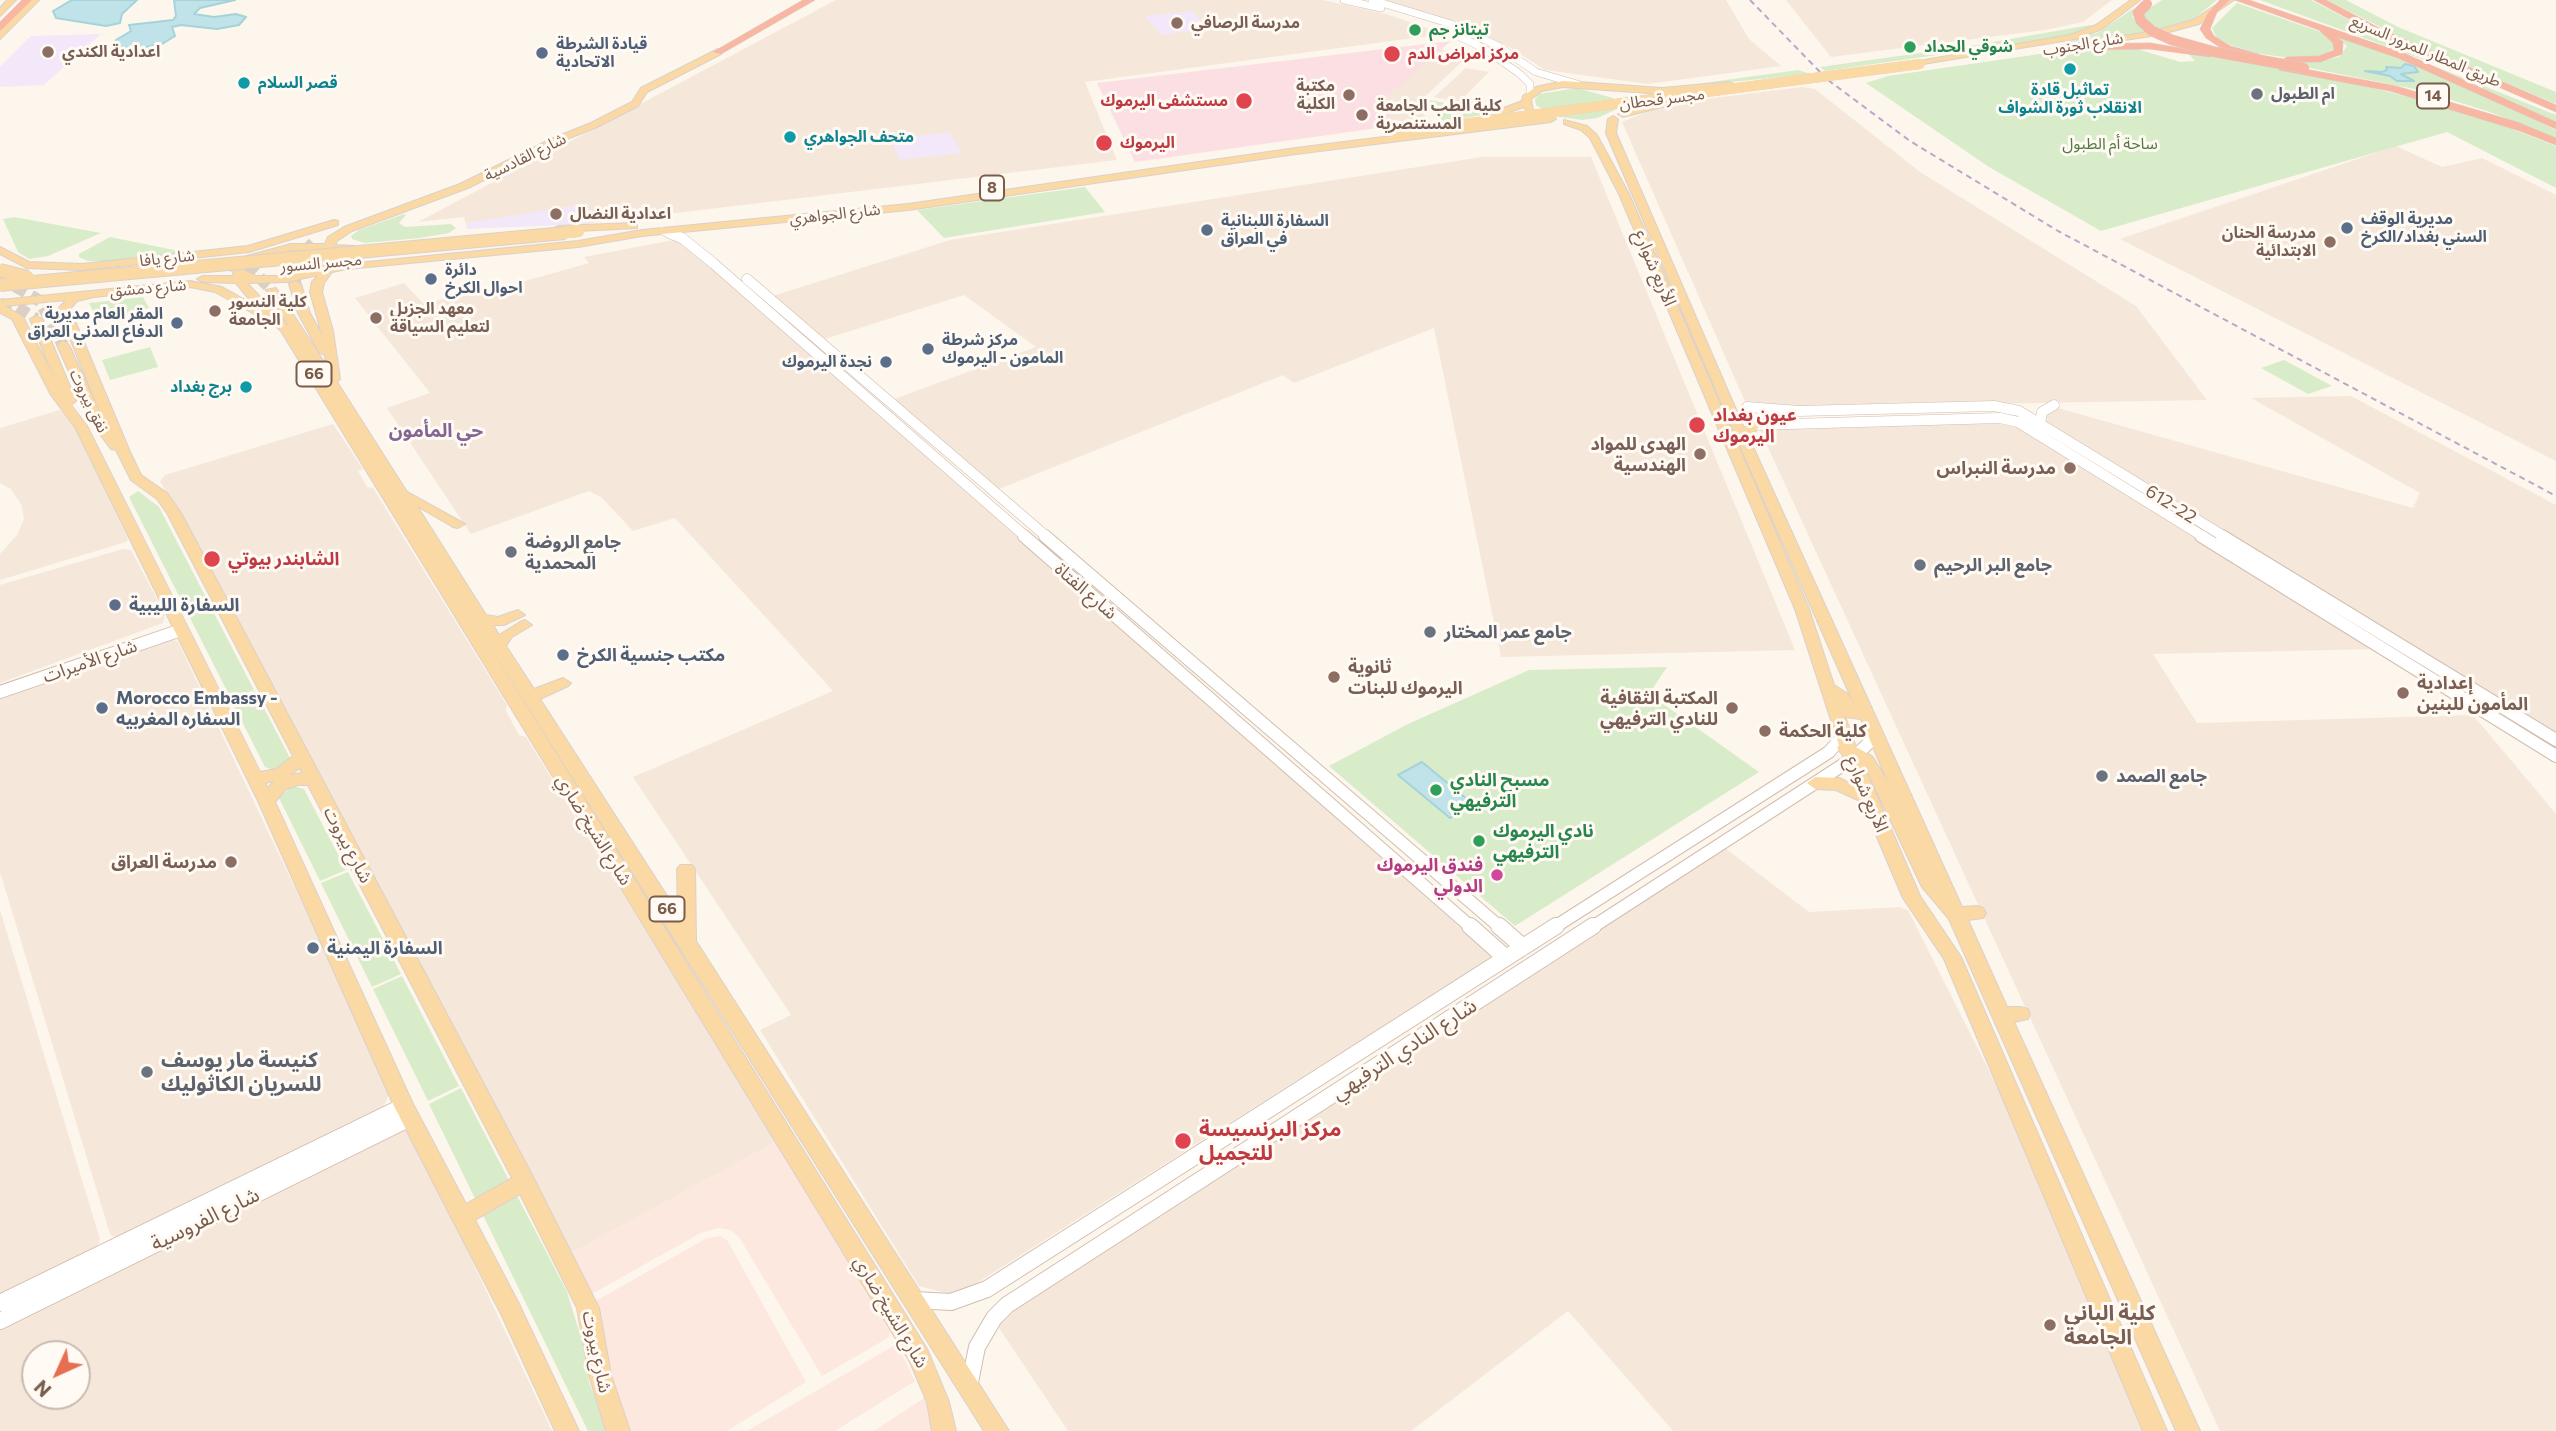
<!DOCTYPE html>
<meta charset="utf-8">
<style>
body{margin:0}
#map{position:relative;width:2556px;height:1431px;overflow:hidden;background:#fdf6ec;font-family:Commissioner,sans-serif}
canvas{display:block}
.north{position:absolute;left:21px;top:1340px;width:70px;height:70px;box-sizing:border-box;background:#fffaf3;border:2px solid #cabbb1;border-radius:50%;rotate:225deg;font-size:19px;font-weight:700;line-height:28px;text-align:center;color:#7a5c4d}
.north::after{content:'';display:block;margin:auto;width:24px;height:32px;background:#e76f51;clip-path:polygon(50% 0,100% 100%,50% 72%,0 100%)}
</style>
<div id="map">
<canvas width="2556" height="1431"></canvas>
<div class="north">N</div>
</div>
<script>
const ctx = document.querySelector('canvas').getContext('2d');
ctx.lineJoin = 'round';
function paint(path, color) { ctx.fillStyle = color; ctx.fill(path, 'evenodd'); }
const shape = rows => new Path2D(rows.map(r => 'M' + r).join(''));
function stroke(path, color, width, dash) { ctx.strokeStyle = color; ctx.lineWidth = width; ctx.lineCap = dash ? 'butt' : 'round'; ctx.setLineDash(dash || []); ctx.stroke(path); }
function drawText(font, color, halo, rows, align = 'center') {
  ctx.font = font + ' Commissioner,"Noto Sans Arabic",sans-serif'; ctx.lineWidth = 6; ctx.setLineDash([]); ctx.textBaseline = 'middle'; ctx.strokeStyle = halo; ctx.fillStyle = color; for (const [text, x, y, turn = 0] of rows) {
    ctx.save(); ctx.translate(x, y); ctx.rotate((+turn || 0) * Math.PI / 180); ctx.textAlign = isNaN(turn) ? turn : align; if (halo) ctx.strokeText(text, 0, 0); ctx.fillText(text, 0, 0); ctx.restore();
  }
}
paint(shape([
 [836,0,1323,0,1386,14,1444,34,1085,82,1117,160,568,226,533,224,467,229,464,217,418,222],
 [1384,0,1726,0,1749,39,1781,66,1648,84,1545,70,1511,48,1471,30],
 [1786,0,2112,0,2083,22,2045,30,1831,57],
 [1440,49,1469,55,1415,106,1429,120,1399,125,1379,104],
 [1466,68,1489,72,1459,102,1434,97],
 [1802,87,1815,89,1920,172,2136,306,2207,400,1761,408,1746,404,1622,122,1665,104],
 [2396,146,2442,167,2482,158,2556,195,2556,461,2120,239],
 [1482,157,1591,157,1795,650,1501,657,1434,328,1294,383,1283,375,999,489,894,399,1036,347,964,295,825,339,773,296,950,240],
 [679,239,1493,956,972,1286,949,1294,919,1286,760,1030,791,1015,633,777,833,691,675,518,633,531,601,497,589,491,471,534,387,408,430,393,355,298,404,283,424,304,485,288,493,290,589,263,584,257],
 [2351,396,2556,505,2556,735,2044,422,2044,415,2058,408,2413,508,2420,493,2251,398],
 [66,408,128,539,126,542,0,580,0,554,17,535,24,519,22,506,11,489,0,483,0,428],
 [2000,421,2012,423,2377,649,2153,654,2197,723,2473,715,2556,814,2556,1431,2220,1431,1760,430],
 [333,424,363,469,358,471,367,487,373,488,507,705,506,711,519,735,526,737,776,1142,570,1254,160,481,165,475],
 [123,549,131,550,165,614,163,623,0,683,0,585],
 [169,638,178,642,391,1090,383,1108,117,1239,110,1234,0,872,0,696],
 [1721,845,1809,912,1899,907,1908,910,2149,1388,2166,1431,1673,1431,1568,1311,1411,1431,1068,1431,997,1325,999,1317],
 [0,910,100,1239,98,1245,86,1255,0,1297],
 [397,1130,411,1131,552,1431,0,1431,0,1327],
 [35,1354,77,1354,77,1396,35,1396]
]), '#f5e8da');
paint(shape([
 [776,1142,890,1332,888,1338,822,1376,739,1237,730,1230,718,1228,701,1233,590,1295,570,1254],
 [720,1236,727,1240,806,1382,727,1431,629,1431,611,1380,592,1303,707,1238],
 [897,1344,915,1381,835,1431,747,1431],
 [927,1396,934,1431,874,1431]
]), '#fde8e0');
paint(shape([
 [1192,11,1208,29,1161,35,1145,16],
 [101,34,44,85,0,87,0,67,31,36],
 [949,132,962,153,899,160,891,139],
 [586,204,589,224,467,229,466,223]
]), '#f3e8fa');
paint(shape([
 [1451,41,1379,104,1399,125,1135,162,1097,83]
]), '#fbdfe3');
paint(shape([
 [2162,0,2217,0,2191,21,2157,31,2146,22,2143,12],
 [2260,0,2311,0,2370,31,2479,80],
 [2327,0,2346,0,2398,27,2556,92,2556,104,2406,40],
 [2237,3,2321,32,2332,39,2335,48,2318,57,2291,58,2261,54,2227,44,2217,38,2212,28],
 [2134,8,2132,17,2148,32,2063,43,2099,32],
 [2090,25,2094,26,2063,37,1958,54,1953,49],
 [2330,31,2463,84,2556,130,2556,138,2490,112,2419,90,2285,63,2321,61,2339,57,2347,46],
 [2377,45,2434,66,2556,115,2556,124,2477,86],
 [2134,48,2180,62,2195,61,2188,53,2334,78,2471,113,2556,146,2556,188,2447,132,2101,231,1989,167,1866,83,1888,76,2074,49],
 [1935,51,1944,54,1825,71,1820,67],
 [1798,70,1811,74,1662,89,1675,87],
 [1577,88,1613,98,1617,104,1615,110,1597,118,1582,120,1553,116,1536,105,1535,99,1539,94],
 [1431,100,1490,114,1443,121,1424,105],
 [1085,187,1105,212,944,238,917,210],
 [404,214,406,215,399,223,405,227,451,224,456,228,449,233,420,238,365,243,352,239,351,236,359,230],
 [14,217,101,233,48,256,29,259,18,252,3,219],
 [110,237,184,252,113,261,88,261,79,257,79,254],
 [143,297,149,308,98,322,89,303],
 [150,347,158,367,110,380,102,360],
 [2284,360,2332,386,2308,394,2261,368],
 [138,491,159,507,254,690,231,699,129,497],
 [1667,667,1649,694,1759,772,1515,926,1329,766,1408,724,1529,670],
 [255,691,290,758,289,763,274,770,265,767,231,700],
 [292,786,304,789,346,870,320,881,279,798],
 [348,872,401,974,372,987,321,883],
 [402,976,459,1086,428,1101,373,989],
 [461,1088,567,1292,583,1344,589,1382,608,1431,588,1431,429,1104]
]), '#d8ecc9');
const water = shape([
 [72,0,137,0,122,14,120,23,106,26,56,18,53,11,72,0],
 [174,0,235,0,200,8,194,14,214,17,236,14,246,17,239,25,217,29,181,25,172,27,175,36,162,44,141,48,118,47,116,40,131,31,129,25,173,20,176,16,174,0],
 [2405,64,2414,66,2418,72,2401,74,2414,81,2397,81,2390,76,2365,71,2382,72,2387,70,2386,67,2401,68,2405,64],
 [1422,762,1474,805,1450,818,1398,775,1422,762]
]);
paint(water, '#bfe3e8');
stroke(water, '#a5d3da', 2);
stroke(shape([
 [227,264,254,272,272,290],
 [0,277,40,301,63,345],
 [295,284,296,261,314,242],
 [0,304,17,307,36,319]
]), '#dcd0c4', 12, [12, 6]);
const minorFar3 = shape([
 [1344,0,1381,8],
 [1372,0,1451,24,1498,46,1536,72,1577,84],
 [1454,34,1483,48,1520,74,1530,84,1530,93],
 [662,231,674,235]
]);
const minorFar2 = shape([
 [669,233,682,238,713,263,1026,537],
 [747,279,1047,537],
 [1747,407,1799,411,1994,406,2019,411,2225,537],
 [2040,423,2042,412,2054,405],
 [1755,425,2000,418,2018,422,2204,537]
]);
const minorFar1 = shape([
 [1024,536,1472,928],
 [1045,536,1501,928],
 [2201,536,2556,756],
 [2222,536,2556,740],
 [0,692,181,630],
 [1553,928,1829,752,1843,736],
 [1591,928,1852,759,1875,737]
]);
const minor = shape([
 [1470,926,1506,958],
 [1499,926,1523,947],
 [914,1300,951,1302,987,1289,1556,926],
 [0,1303,404,1106],
 [0,1321,410,1118],
 [969,1387,977,1347,994,1318,1007,1305,1593,926]
]);
const major = shape([
 [7,0,16,0,0,16,0,8,7,0],
 [30,0,39,0,0,39,0,31,30,0],
 [2131,0,2140,0,2102,29,2075,39,1905,67,1901,64,2070,35,2096,25,2131,0],
 [2224,0,2234,0,2199,24,2158,35,2071,48,2067,45,2154,31,2193,20,2224,0],
 [718,49,722,52,721,54,647,92,638,106,597,127,557,143,468,188,352,231,337,241,335,245,354,246,359,249,354,252,342,252,344,259,337,265,578,241,642,230,908,204,1296,148,1551,116,1556,119,1551,122,1296,154,908,210,642,236,578,247,347,269,332,272,324,283,322,292,333,331,340,379,337,382,407,492,465,524,458,528,453,527,417,506,486,615,498,617,518,610,525,615,504,625,493,625,499,635,520,622,525,620,532,625,512,637,506,646,534,689,563,678,571,683,568,686,540,699,678,913,677,869,680,865,692,865,695,869,696,941,1009,1431,984,1431,465,607,927,1349,949,1402,956,1431,932,1431,927,1402,910,1362,281,331,266,316,258,316,215,292,190,287,94,297,77,301,70,309,130,452,141,475,167,493,181,513,532,1175,599,1308,611,1375,630,1431,606,1431,589,1375,577,1308,520,1194,475,1220,518,1302,579,1431,555,1431,502,1316,394,1106,258,801,75,427,51,395,12,319,0,313,0,300,190,281,222,287,254,305,236,283,203,282,197,279,203,276,234,276,232,270,235,265,247,256,291,244,325,244,328,237,344,227,460,184,551,139,591,123,632,102,641,88,718,49],
 [291,250,326,251,332,254,332,258,318,268,287,276,256,276,245,271,246,267,255,260,291,250],
 [318,275,312,282,310,292,322,335,310,313,301,284,295,281,289,284,298,313,319,352,325,355,326,365,276,288,266,290,290,328,247,283,287,282,318,275],
 [66,300,58,309,105,424,69,345,63,341,57,345,93,425,111,449,116,450,131,480,157,499,167,513,293,756,276,769,260,772,87,426,71,405,76,401,42,319,36,316,30,319,54,377,23,317,5,306,66,300],
 [300,768,302,773,290,775,300,768],
 [274,781,268,788,265,783,274,781],
 [298,785,308,785,512,1178,466,1204,413,1104,275,802,286,789,298,785],
 [1563,81,1662,88,1730,82,1735,85,1730,88,1662,94,1563,87,1542,91,1531,99,1533,111,1527,111,1524,107,1488,119,1483,116,1522,101,1523,96,1536,87,1563,81],
 [1678,97,1681,98,1681,102,1623,117,1618,114,1678,97],
 [1613,116,1618,119,1616,133,1744,428,1755,421,1761,425,1749,438,1962,907,1977,906,1983,908,1986,913,1983,918,1968,920,2007,1007,2021,1007,2028,1009,2030,1014,2028,1019,2014,1022,2200,1431,2176,1431,1949,919,1922,887,1869,775,1866,771,1920,896,1961,957,2167,1431,2143,1431,1944,959,1903,898,1862,802,1836,790,1815,789,1807,783,1815,777,1839,778,1855,785,1842,754,1837,748,1839,745,1795,609,1619,194,1590,138,1581,130,1564,124,1564,120,1587,126,1597,135,1629,194,1809,609,1834,685,1848,694,1854,704,1736,437,1606,133,1608,119,1613,116],
 [1843,711,1846,717,1861,719,1888,782,1872,756,1856,747,1843,711],
 [334,220,338,221,338,225,249,252,82,270,27,268,0,254,0,247,29,262,82,264,248,246,334,220],
 [633,223,637,224,637,228,558,232,553,229,558,226,633,223],
 [27,273,31,274,31,278,0,282,0,276,27,273]
]);
const highway = shape([
 [22,0,32,0,0,31,0,22,22,0],
 [803,0,815,0,721,54,713,52,803,0],
 [2220,0,2230,0,2217,12,2210,29,2214,36,2230,46,2259,54,2259,58,2224,50,2206,38,2200,29,2208,13,2220,0],
 [2235,0,2249,0,2406,54,2556,122,2556,129,2398,58,2337,37,2343,42,2342,54,2320,62,2283,62,2282,60,2287,57,2319,56,2334,50,2333,43,2319,30,2235,0],
 [2314,0,2326,0,2381,29,2556,105,2556,112,2375,33,2314,0],
 [2150,43,2216,54,2211,57,2150,49,2065,50,2060,47,2065,44,2150,43],
 [2283,65,2396,86,2517,122,2556,138,2556,145,2520,131,2390,91,2279,70,2279,66,2283,65]
]);
stroke(minorFar3, '#d1beb0', 8);
stroke(minorFar2, '#d1beb0', 11);
stroke(minorFar1, '#d1beb0', 14);
stroke(minor, '#d1beb0', 18);
stroke(major, '#dad1cd', 2);
stroke(highway, '#dad1cd', 1);
stroke(minorFar3, '#fff', 7);
stroke(minorFar2, '#fff', 10);
stroke(minorFar1, '#fff', 12);
stroke(minor, '#fff', 16);
paint(major, '#fbd9a5');
paint(highway, '#f7b7a3');
stroke(shape([
 [1750,0,1822,74],
 [1828,80,1910,141,2058,231,2556,496]
]), '#b9a8c9', 2, [6, 4.5]);
const majorBridgeFar1 = shape([
 [1394,133,1920,64],
 [546,235,579,232]
]);
const majorBridge = shape([
 [0,270,28,277],
 [0,285,565,233]
]);
const highwayBridge = shape([
 [2147,4,2138,13,2141,21,2152,31,2172,40,2215,52,2304,68]
]);
stroke(majorBridgeFar1, '#dad1cd', 10, []);
stroke(majorBridge, '#dad1cd', 14, []);
stroke(highwayBridge, '#dad1cd', 11, []);
stroke(majorBridgeFar1, '#fbd9a5', 10);
stroke(majorBridge, '#fbd9a5', 12);
stroke(highwayBridge, '#f7b7a3', 10);
for (const [x, y, r, color] of [
 [1177,23,7,"#8d6e63"],
 [1415,30,7,"#2e9e5b"],
 [1910,47,7,"#2e9e5b"],
 [48,52,7,"#8d6e63"],
 [542,53,7,"#5c6f8a"],
 [1392,54,9,"#e0444e"],
 [2070,69,7,"#0f9aa8"],
 [244,83,7,"#0f9aa8"],
 [2257,94,7,"#6b7280"],
 [1349,95,7,"#8d6e63"],
 [1244,101,9,"#e0444e"],
 [1362,115,7,"#8d6e63"],
 [790,137,7,"#0f9aa8"],
 [1104,143,9,"#e0444e"],
 [556,214,7,"#8d6e63"],
 [2347,228,7,"#5c6f8a"],
 [1207,230,7,"#5c6f8a"],
 [2330,242,7,"#8d6e63"],
 [431,279,7,"#5c6f8a"],
 [215,311,7,"#8d6e63"],
 [376,318,7,"#8d6e63"],
 [177,323,7,"#5c6f8a"],
 [928,349,7,"#5c6f8a"],
 [886,362,7,"#5c6f8a"],
 [246,387,7,"#0f9aa8"],
 [1697,425,9,"#e0444e"],
 [1700,454,7,"#8d6e63"],
 [2070,468,7,"#8d6e63"],
 [511,552,7,"#6b7280"],
 [212,559,9,"#e0444e"],
 [1920,565,7,"#6b7280"],
 [115,605,7,"#5c6f8a"],
 [1430,632,7,"#6b7280"],
 [563,655,7,"#5c6f8a"],
 [1334,677,7,"#8d6e63"],
 [2403,693,7,"#8d6e63"],
 [102,708,7,"#5c6f8a"],
 [1732,708,7,"#8d6e63"],
 [1765,731,7,"#8d6e63"],
 [2102,776,7,"#6b7280"],
 [1436,790,7,"#2e9e5b"],
 [1479,841,7,"#2e9e5b"],
 [231,862,7,"#8d6e63"],
 [1497,875,7,"#d1479c"],
 [313,948,7,"#5c6f8a"],
 [147,1072,7,"#6b7280"],
 [1183,1141,9,"#e0444e"],
 [2050,1325,7,"#8d6e63"]
]) { const dot = new Path2D(); dot.arc(x, y, r, 0, 2 * Math.PI); ctx.fillStyle = color; ctx.fill(dot); stroke(dot, '#fffaf3', 2.5); }
drawText('bold 16px', '#785e54', '#fffaf3', [
 ["مدرسة الرصافي",1191,23],
 ["اعدادية الكندي",62,52],
 ["مكتبة",1335,86,"right"],
 ["الكلية",1335,104,"right"],
 ["كلية الطب الجامعة",1376,106],
 ["المستنصرية",1376,124],
 ["اعدادية النضال",570,214],
 ["مدرسة الحنان",2316,233,"right"],
 ["الابتدائية",2316,251,"right"],
 ["كلية النسور",229,302],
 ["الجامعة",229,320],
 ["معهد الجزيل",390,309],
 ["لتعليم السياقة",390,327]
], 'left');
drawText('bold 16px', '#27864d', '#fffaf3', [
 ["تيتانز جم",1429,30],
 ["شوقي الحداد",1924,47]
], 'left');
drawText('bold 16px', '#4e5e75', '#fffaf3', [
 ["قيادة الشرطة",556,44],
 ["الاتحادية",556,62],
 ["مديرية الوقف",2361,219],
 ["السني بغداد/الكرخ",2361,237],
 ["السفارة اللبنانية",1221,221],
 ["في العراق",1221,239],
 ["دائرة",445,270],
 ["احوال الكرخ",445,288],
 ["المقر العام مديرية",163,314,"right"],
 ["الدفاع المدني العراق",163,332,"right"],
 ["مركز شرطة",942,340],
 ["المامون - اليرموك",942,358],
 ["نجدة اليرموك",872,362,"right"]
], 'left');
drawText('16px', '#7a5c4d', '#fffaf3', [
 ["شارع الجنوب",2083,44,-9],
 ["طريق المطار للمرور السريع",2426,51,23],
 ["مجسر قحطان",1662,99,-7],
 ["شارع القادسية",525,157,-26],
 ["شارع الجواهري",835,214,-6],
 ["شارع يافا",167,258,-6],
 ["مجسر النسور",321,263,-5],
 ["شارع دمشق",148,288,-5],
 ["نفق بيروت",89,401,64]
]);
drawText('bold 16px', '#be3a42', '#fffaf3', [
 ["مركز امراض الدم",1408,54],
 ["مستشفى اليرموك",1228,101,"right"],
 ["اليرموك",1120,143]
], 'left');
drawText('bold 16px', '#0d838f', '#fffaf3', [
 ["قصر السلام",258,83],
 ["تماثيل قادة",2070,90,"center"],
 ["الانقلاب ثورة الشواف",2070,108,"center"],
 ["متحف الجواهري",804,137],
 ["برج بغداد",232,387,"right"]
], 'left');
drawText('bold 16px', '#5b616d', '#fffaf3', [
 ["ام الطبول",2271,94]
], 'left');
for (const [x, y, w] of [
 [2433,96,32],
 [992,188,24],
 [314,374,35],
 [667,909,35]
]) { const box = new Path2D(); box.roundRect(x - w / 2, y - 12.5, w, 25, 5); ctx.fillStyle = '#fffaf3'; ctx.fill(box); stroke(box, '#7a5c4d', 2); }
drawText('bold 16px', '#7a5c4d', null, [
 ["14",2433,96],
 ["8",992,188],
 ["66",314,374],
 ["66",667,909]
]);
drawText('16px', '#537a41', '#fffaf3', [
 ["ساحة أم الطبول",2110,144]
]);
drawText('18px', '#7a5c4d', '#fffaf3', [
 ["الأربع شوارع",1655,268,67],
 ["612-22",2171,504,32],
 ["شارع الفتاة",1086,591,41],
 ["شارع الأميرات",90,661,-19],
 ["الأربع شوارع",1867,794,67],
 ["شارع الشيخ ضاري",594,830,58],
 ["شارع بيروت",348,845,62],
 ["شارع الشيخ ضاري",891,1312,59],
 ["شارع بيروت",597,1352,78]
]);
drawText('bold 18px', '#be3a42', '#fffaf3', [
 ["عيون بغداد",1713,415],
 ["اليرموك",1713,436],
 ["الشابندر بيوتي",228,559]
], 'left');
drawText('bold 18px', '#785e54', '#fffaf3', [
 ["الهدى للمواد",1686,444],
 ["الهندسية",1686,465],
 ["مدرسة النبراس",2056,468],
 ["ثانوية",1348,667,"left"],
 ["اليرموك للبنات",1348,688,"left"],
 ["إعدادية",2417,683,"left"],
 ["المأمون للبنين",2417,704,"left"],
 ["المكتبة الثقافية",1718,698],
 ["للنادي الترفيهي",1718,719],
 ["كلية الحكمة",1779,731,"left"],
 ["مدرسة العراق",217,862]
], 'right');
drawText('bold 18px', '#5b616d', '#fffaf3', [
 ["جامع الروضة",525,542],
 ["المحمدية",525,563],
 ["جامع البر الرحيم",1934,565],
 ["جامع عمر المختار",1444,632],
 ["جامع الصمد",2116,776]
], 'left');
drawText('bold 18px', '#4e5e75', '#fffaf3', [
 ["السفارة الليبية",129,605],
 ["مكتب جنسية الكرخ",577,655],
 ["Morocco Embassy -",116,698],
 ["السفاره المغربيه",116,719],
 ["السفارة اليمنية",327,948]
], 'left');
drawText('bold 18px', '#27864d', '#fffaf3', [
 ["مسبح النادي",1450,780],
 ["الترفيهي",1450,801],
 ["نادي اليرموك",1493,831],
 ["الترفيهي",1493,852]
], 'left');
drawText('bold 18px', '#b23c85', '#fffaf3', [
 ["فندق اليرموك",1483,865],
 ["الدولي",1483,886]
], 'right');
drawText('bold 19px', '#846695', '#fffaf3', [
 ["حي المأمون",436,431]
]);
drawText('21px', '#7a5c4d', '#fffaf3', [
 ["شارع النادي الترفيهي",1404,1049,-33],
 ["شارع الفروسية",205,1219,-26]
]);
drawText('bold 21px', '#5b616d', '#fffaf3', [
 ["كنيسة مار يوسف",161,1060],
 ["للسريان الكاثوليك",161,1084]
], 'left');
drawText('bold 21px', '#be3a42', '#fffaf3', [
 ["مركز البرنسيسة",1199,1129],
 ["للتجميل",1199,1153]
], 'left');
drawText('bold 21px', '#785e54', '#fffaf3', [
 ["كلية الباني",2064,1313],
 ["الجامعة",2064,1337]
], 'left');
</script>
